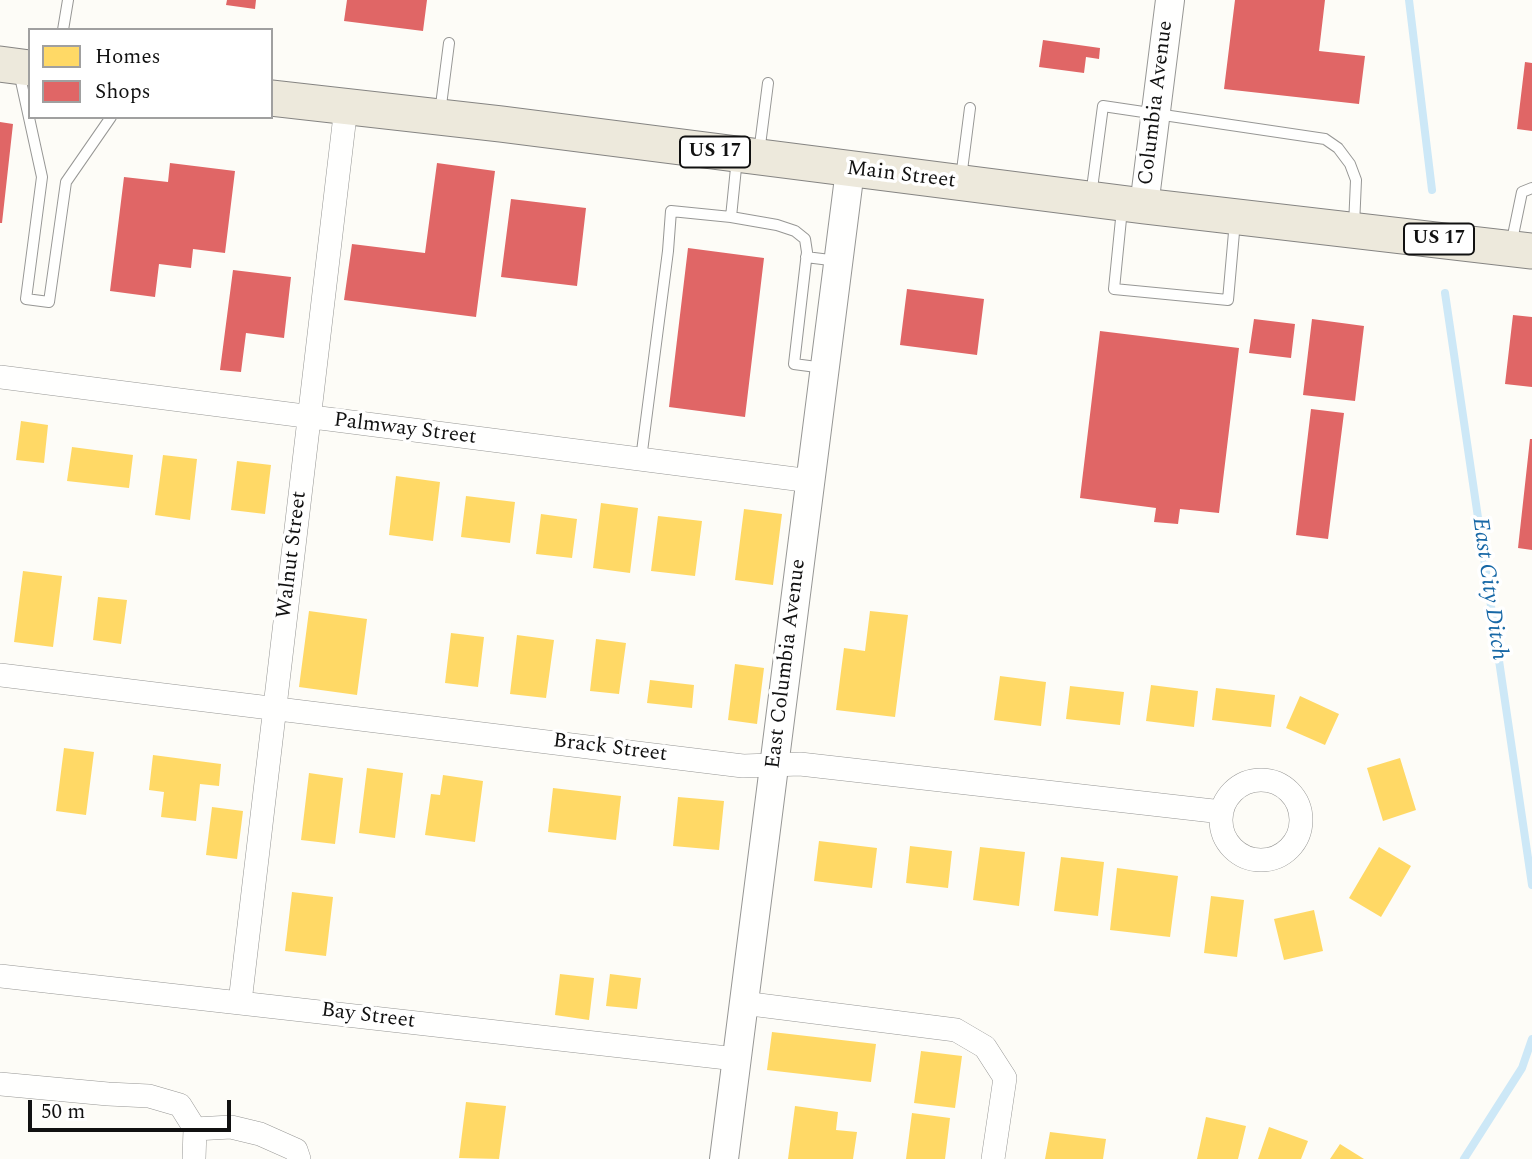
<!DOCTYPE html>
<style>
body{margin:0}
#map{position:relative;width:1532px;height:1159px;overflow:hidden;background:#fdfcf7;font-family:Spectral,serif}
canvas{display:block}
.legend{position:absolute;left:28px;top:28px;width:245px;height:91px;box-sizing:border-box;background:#fff;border:2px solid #a0a0a0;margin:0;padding:9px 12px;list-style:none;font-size:21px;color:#111}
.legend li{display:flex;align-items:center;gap:14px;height:35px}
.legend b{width:35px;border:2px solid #a0a0a0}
.scale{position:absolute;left:28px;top:1100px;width:203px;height:32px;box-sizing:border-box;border:4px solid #111;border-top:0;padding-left:9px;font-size:21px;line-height:24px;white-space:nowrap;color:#111;-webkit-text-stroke:5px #fff;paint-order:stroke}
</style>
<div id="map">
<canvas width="1532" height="1159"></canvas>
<ul class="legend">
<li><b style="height:19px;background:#ffd966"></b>Homes</li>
<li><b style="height:19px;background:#e06666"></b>Shops</li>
</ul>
<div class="scale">50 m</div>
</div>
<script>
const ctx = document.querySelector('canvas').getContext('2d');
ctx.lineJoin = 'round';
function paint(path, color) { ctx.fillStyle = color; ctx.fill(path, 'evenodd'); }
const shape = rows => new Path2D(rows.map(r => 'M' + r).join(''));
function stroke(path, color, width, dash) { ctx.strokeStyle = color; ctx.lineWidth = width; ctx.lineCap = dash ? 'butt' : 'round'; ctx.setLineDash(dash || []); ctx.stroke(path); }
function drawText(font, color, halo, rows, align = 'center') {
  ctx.font = font + ' Spectral,serif'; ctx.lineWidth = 7; ctx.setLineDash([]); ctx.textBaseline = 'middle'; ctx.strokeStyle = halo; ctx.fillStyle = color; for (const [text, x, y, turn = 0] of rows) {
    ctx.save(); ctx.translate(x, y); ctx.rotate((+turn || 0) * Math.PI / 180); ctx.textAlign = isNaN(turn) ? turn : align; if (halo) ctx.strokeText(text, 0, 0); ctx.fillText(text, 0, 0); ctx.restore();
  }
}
paint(shape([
 [21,421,48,425,44,463,16,460],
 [72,447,133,455,129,488,67,481],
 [163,455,197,459,190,520,155,515],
 [237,461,271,465,265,514,231,510],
 [396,476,440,482,433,541,389,535],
 [466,496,515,502,510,543,461,537],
 [601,503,638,508,630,573,593,568],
 [744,509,782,514,773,585,735,580],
 [541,514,577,519,572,558,536,554],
 [658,516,702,521,695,576,651,571],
 [23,571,62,576,53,647,14,642],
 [98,597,127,600,121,644,93,640],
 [309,611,367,619,357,695,299,687],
 [870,611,908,615,895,717,836,710,844,648,865,651],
 [451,633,484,637,478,687,445,683],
 [517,635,554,640,546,698,510,694],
 [596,639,626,643,619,694,590,691],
 [735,664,764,668,757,724,728,720],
 [1000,676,1046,682,1041,726,994,720],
 [650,680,694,685,692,708,647,703],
 [1151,685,1198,691,1194,727,1146,721],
 [1070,686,1124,692,1120,725,1066,719],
 [1216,688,1275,695,1271,727,1212,720],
 [1300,696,1339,714,1325,745,1286,728],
 [64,748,94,752,86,815,56,811],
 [153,755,221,764,219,786,200,784,196,821,161,817,164,792,149,790],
 [1400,758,1416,810,1383,821,1367,768],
 [367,768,403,773,395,838,359,833],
 [309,773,343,778,335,844,301,840],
 [443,775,483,781,475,842,425,835,431,794,440,795],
 [553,788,621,796,616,840,548,832],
 [678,797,724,801,719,850,673,846],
 [212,807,243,811,237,859,206,855],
 [819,841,877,848,872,888,814,881],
 [910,846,952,851,948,888,906,883],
 [980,847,1025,852,1019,906,973,900],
 [1379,847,1411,866,1381,917,1349,898],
 [1061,857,1104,862,1098,916,1054,911],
 [1117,868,1178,876,1170,937,1110,930],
 [292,892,333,897,326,956,285,951],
 [1211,896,1244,900,1237,957,1204,953],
 [1314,910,1323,951,1284,960,1274,919],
 [560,974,594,978,589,1020,555,1015],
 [610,974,641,978,637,1009,606,1006],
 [772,1032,876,1044,871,1082,767,1070],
 [921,1051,962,1056,955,1108,914,1103],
 [466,1102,506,1106,499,1159,459,1158],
 [795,1106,838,1112,836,1130,857,1132,853,1159,788,1159],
 [912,1113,950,1118,945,1159,906,1159],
 [1206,1117,1246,1126,1238,1159,1197,1159],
 [1269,1127,1308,1141,1301,1159,1258,1159],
 [1050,1132,1106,1139,1103,1159,1045,1159],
 [1340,1144,1364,1159,1330,1159]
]), '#ffd966');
paint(shape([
 [227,0,256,0,255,9,226,5],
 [347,0,427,0,423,31,344,21],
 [1235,0,1325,0,1319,51,1365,56,1359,104,1224,89],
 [1043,40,1100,48,1099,59,1086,57,1084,73,1039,67],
 [1525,62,1532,63,1532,131,1517,129],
 [0,122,13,124,2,223,0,223],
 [170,163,235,171,225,253,193,249,191,268,159,264,155,297,110,291,124,177,168,182],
 [437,163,495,171,476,317,344,300,352,244,425,253],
 [511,199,586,208,577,286,501,277],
 [688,248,764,258,745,417,669,407],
 [233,270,291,277,284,338,246,333,241,372,220,370],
 [907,289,984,299,977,355,900,345],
 [1513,315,1532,317,1532,387,1505,384],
 [1254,319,1295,324,1291,358,1249,353],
 [1312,319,1364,326,1355,401,1303,395],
 [1100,331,1239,348,1219,513,1180,509,1178,524,1154,522,1156,508,1080,498],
 [1311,409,1344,413,1328,539,1296,535],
 [1530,439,1532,439,1532,550,1518,548]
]), '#e06666');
stroke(shape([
 [1409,0,1432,190],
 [1445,293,1532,885],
 [1464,1159,1522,1068,1532,1039]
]), '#cde8f7', 8);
const service = shape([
 [63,30,68,0],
 [19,72,42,177,26,299,49,302,66,182,111,117],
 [440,113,449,43],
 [759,153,768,83],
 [961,178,970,108],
 [1091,196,1103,106,1325,139,1338,148,1350,164,1356,180,1354,226],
 [1122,209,1114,289,1228,300,1235,221],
 [731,217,777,225,795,231,805,239,807,252,794,364,824,368],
 [1511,245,1522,192,1532,188],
 [806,257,838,261],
 [641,459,668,251,671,211,731,217,737,158]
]);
const minor = shape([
 [0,377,811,481],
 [0,675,743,766,800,764,1222,812],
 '1221 820a40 40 0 1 1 80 0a40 40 0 1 1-80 0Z',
 [0,976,736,1059],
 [240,1002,346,107],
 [743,1003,956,1030,985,1047,1005,1078,993,1159],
 [0,1084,108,1094,149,1096,180,1105,195,1129,194,1159],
 [195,1129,231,1127,260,1134,296,1150,299,1159]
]);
const tertiary = shape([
 [1144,206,1170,0],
 [724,1159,850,170]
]);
const primary = shape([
 [0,64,30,68],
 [271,98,501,124,1144,206,1532,251]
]);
stroke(service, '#979795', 12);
stroke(minor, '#979795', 24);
stroke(tertiary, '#979795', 30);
stroke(primary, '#858482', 37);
stroke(service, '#fffffe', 10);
stroke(minor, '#fffffe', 23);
stroke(tertiary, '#fffffe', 28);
stroke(primary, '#ede9dc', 35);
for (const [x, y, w] of [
 [715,152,70],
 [1439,239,70]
]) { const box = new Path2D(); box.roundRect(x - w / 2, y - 15.5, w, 31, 5); ctx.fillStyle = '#fff'; ctx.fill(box); stroke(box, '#111', 2); }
drawText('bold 19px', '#111', null, [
 ["US 17",715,152],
 ["US 17",1439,239]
]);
drawText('21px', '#111', '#fff', [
 ["Columbia Avenue",1157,103,-83],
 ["Main Street",901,176,7],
 ["Palmway Street",405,430,7],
 ["Walnut Street",293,555,-83],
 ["East Columbia Avenue",787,664,-83],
 ["Brack Street",610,749,7],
 ["Bay Street",368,1017,7]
]);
drawText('italic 23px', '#1768a6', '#fff', [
 ["East City Ditch",1488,589,82]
]);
</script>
